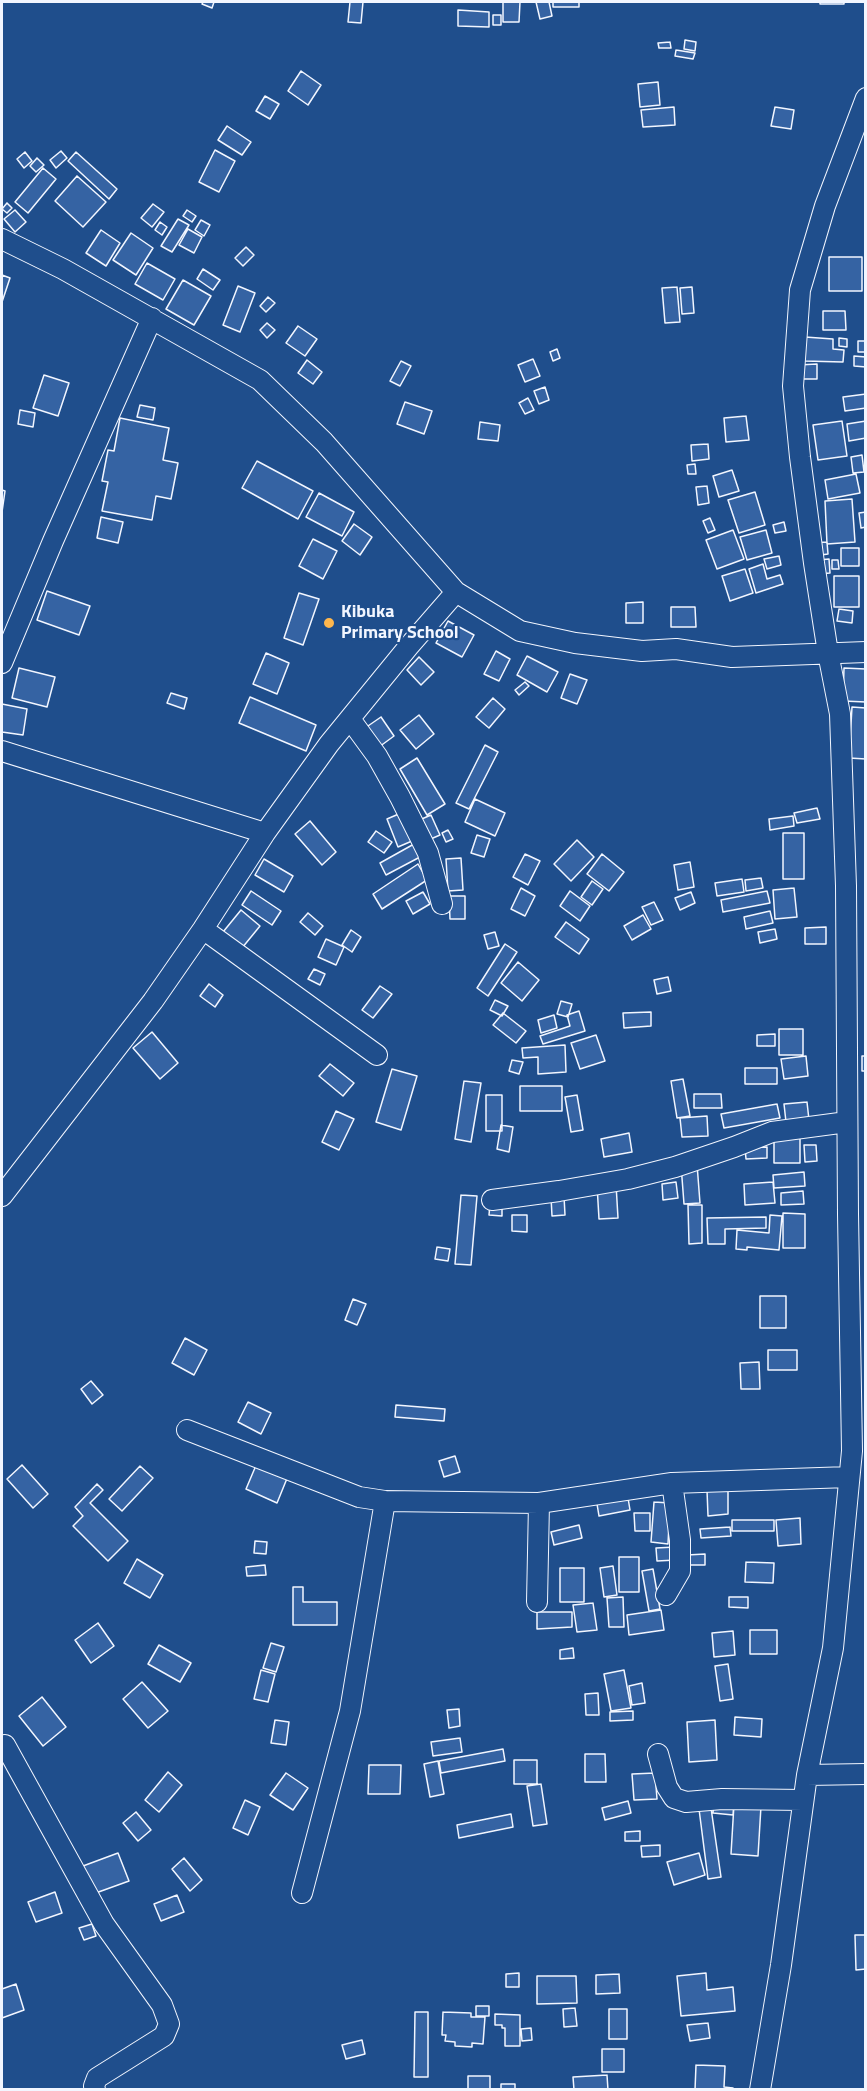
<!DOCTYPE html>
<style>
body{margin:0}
#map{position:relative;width:867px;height:2091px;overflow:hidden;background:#1f4e8c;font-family:"Titillium Web",sans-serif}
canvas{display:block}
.frame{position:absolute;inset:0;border:3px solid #f2f6ff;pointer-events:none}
</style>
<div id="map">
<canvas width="867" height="2091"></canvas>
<div class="frame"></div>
</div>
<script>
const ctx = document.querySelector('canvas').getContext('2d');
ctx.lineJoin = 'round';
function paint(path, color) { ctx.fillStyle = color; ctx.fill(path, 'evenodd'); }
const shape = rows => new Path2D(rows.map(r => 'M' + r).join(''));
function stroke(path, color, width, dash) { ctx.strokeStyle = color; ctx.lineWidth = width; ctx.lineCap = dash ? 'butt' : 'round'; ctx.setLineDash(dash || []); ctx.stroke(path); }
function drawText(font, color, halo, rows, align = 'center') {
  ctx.font = font + ' "Titillium Web",sans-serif'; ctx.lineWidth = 4.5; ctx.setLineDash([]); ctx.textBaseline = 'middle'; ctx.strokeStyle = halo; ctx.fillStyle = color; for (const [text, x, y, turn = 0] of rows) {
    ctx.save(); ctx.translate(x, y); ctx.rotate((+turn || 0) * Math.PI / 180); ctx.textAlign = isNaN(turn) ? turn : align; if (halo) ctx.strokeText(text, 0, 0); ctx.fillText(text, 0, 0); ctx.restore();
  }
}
const building = shape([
 [203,2,214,2,212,8,202,4,203,2],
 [350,2,363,2,361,23,348,22,350,2],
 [503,2,520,2,519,22,503,22,503,2],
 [536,2,549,2,552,16,540,19,536,2],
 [553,2,579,2,579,7,553,7,553,2],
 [820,2,844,2,844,4,820,4,820,2],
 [458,10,489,12,489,27,458,26,458,10],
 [493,15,501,15,501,25,493,25,493,15],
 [685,40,696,42,695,51,684,49,685,40],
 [670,42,671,48,659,48,658,43,670,42],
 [676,50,695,53,693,59,675,56,676,50],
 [301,71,321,85,308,105,288,91,301,71],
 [658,82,660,105,640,107,638,84,658,82],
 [265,96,279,104,270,119,256,111,265,96],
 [674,107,675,125,643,127,641,110,674,107],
 [775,107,794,110,791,129,771,126,775,107],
 [227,126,251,142,242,155,218,140,227,126],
 [215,150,235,161,219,192,199,182,215,150],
 [61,151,67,158,56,168,50,160,61,151],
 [25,152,32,161,24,168,17,159,25,152],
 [76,152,117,189,109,199,68,161,76,152],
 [37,158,44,165,36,172,30,166,37,158],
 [43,168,56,179,28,213,15,202,43,168],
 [77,176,106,202,83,227,55,201,77,176],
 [7,203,12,208,7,213,2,209,7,203],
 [153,204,164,212,152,227,141,218,153,204],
 [15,210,26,222,15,232,4,219,15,210],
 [187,210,196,216,192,222,183,216,187,210],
 [178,219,189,225,172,252,161,246,178,219],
 [201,220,210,225,204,236,195,230,201,220],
 [160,222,167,227,162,235,155,230,160,222],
 [188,229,202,237,194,253,179,245,188,229],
 [101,230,120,243,106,266,86,253,101,230],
 [131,233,153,248,136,275,113,260,131,233],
 [246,247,254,255,243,266,235,258,246,247],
 [829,257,862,257,862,291,829,291,829,257],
 [147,263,175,279,163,300,135,284,147,263],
 [203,269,220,280,213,290,197,279,203,269],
 [2,275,10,278,2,302,2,275],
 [183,280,211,296,194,325,166,309,183,280],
 [238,286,255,293,240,332,223,325,238,286],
 [677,287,680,322,665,323,662,288,677,287],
 [692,287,694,313,682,314,680,288,692,287],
 [268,297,275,303,266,312,260,306,268,297],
 [823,311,845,311,846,330,823,330,823,311],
 [267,323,275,330,267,338,260,330,267,323],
 [298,326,317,339,305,356,286,343,298,326],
 [805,337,833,339,833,349,844,350,843,362,804,361,805,337],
 [839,338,847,339,847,347,839,346,839,338],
 [858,341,866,341,866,352,858,352,858,341],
 [557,349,560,358,553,361,550,352,557,349],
 [854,356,866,357,866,367,854,366,854,356],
 [533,359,540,376,525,382,518,365,533,359],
 [307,360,322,372,313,384,298,373,307,360],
 [401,361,411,366,400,386,390,381,401,361],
 [817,364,817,379,798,379,798,365,817,364],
 [44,375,69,383,58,416,33,408,44,375],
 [545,387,549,400,539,404,534,391,545,387],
 [866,394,866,408,845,411,843,397,866,394],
 [528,398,534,410,525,414,519,403,528,398],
 [405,402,432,411,424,434,397,424,405,402],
 [140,405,155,408,153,420,137,417,140,405],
 [20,410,35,413,33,427,18,424,20,410],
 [746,416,749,440,726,442,724,418,746,416],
 [120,418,169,428,163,460,178,463,171,499,156,496,152,520,102,511,108,482,102,481,108,450,114,451,120,418],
 [842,421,847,456,818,460,813,425,842,421],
 [866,421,866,438,849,441,847,424,866,421],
 [480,422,500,425,498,441,478,439,480,422],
 [708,444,709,459,692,461,691,445,708,444],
 [862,455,864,472,853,473,851,457,862,455],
 [257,461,313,491,298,519,242,488,257,461],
 [695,464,696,474,688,474,687,465,695,464],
 [732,470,739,491,719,497,713,476,732,470],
 [856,474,860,493,828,499,825,480,856,474],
 [707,486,709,503,698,505,696,487,707,486],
 [2,490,5,491,2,512,2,490],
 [755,492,765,525,739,533,728,500,755,492],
 [319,493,354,512,342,536,306,517,319,493],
 [852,499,855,542,827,544,825,501,852,499],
 [866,512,866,527,861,528,859,513,866,512],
 [101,517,123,522,118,543,97,538,101,517],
 [710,518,715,530,708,533,703,521,710,518],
 [784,522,786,531,775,533,773,525,784,522],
 [354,524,372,537,360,555,342,541,354,524],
 [733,530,744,559,717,569,706,540,733,530],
 [766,530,772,553,747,560,740,537,766,530],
 [313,539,337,551,323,579,299,566,313,539],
 [827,542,828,554,814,556,813,543,827,542],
 [841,548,859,548,859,566,841,566,841,548],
 [779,556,781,565,767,569,764,559,779,556],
 [829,559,830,573,819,574,818,560,829,559],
 [832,560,838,560,839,569,832,569,832,560],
 [763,564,767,579,780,575,783,584,756,593,749,569,763,564],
 [745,569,753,593,730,601,722,576,745,569],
 [834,576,859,576,859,607,834,607,834,576],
 [47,591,90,606,79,635,37,620,47,591],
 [299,593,319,599,303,645,284,638,299,593],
 [643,602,643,623,626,623,626,603,643,602],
 [671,607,695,607,696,627,671,627,671,607],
 [839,609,853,611,852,623,837,621,839,609],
 [448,621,474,635,462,657,436,643,448,621],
 [496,651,510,659,499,681,484,674,496,651],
 [266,653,289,663,277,694,253,684,266,653],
 [527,656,558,672,547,692,517,675,527,656],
 [419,657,434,672,421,685,407,670,419,657],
 [19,668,55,677,47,707,12,698,19,668],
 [844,668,866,669,866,702,843,701,844,668],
 [570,674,587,680,577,704,561,698,570,674],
 [525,682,529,686,519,695,515,690,525,682],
 [171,693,187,698,184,709,167,703,171,693],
 [250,697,316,725,306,751,239,723,250,697],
 [493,698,505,709,489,728,476,717,493,698],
 [2,704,27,709,23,735,2,732,2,704],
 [852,707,866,708,866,759,849,758,852,707],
 [419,715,434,734,416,749,400,730,419,715],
 [381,717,394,736,379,747,365,728,381,717],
 [485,745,498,752,469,809,456,803,485,745],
 [417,758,445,804,427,815,400,769,417,758],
 [475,799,505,813,495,836,465,822,475,799],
 [817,808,820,819,797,823,794,813,817,808],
 [401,813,412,841,398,847,387,819,401,813],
 [431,815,440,835,426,841,417,821,431,815],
 [793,816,794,826,770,830,769,819,793,816],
 [310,821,336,852,322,865,295,834,310,821],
 [448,830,453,839,446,842,442,833,448,830],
 [376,831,392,842,384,853,368,842,376,831],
 [783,833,804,833,804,879,783,879,783,833],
 [477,835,490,839,484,857,471,853,477,835],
 [577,840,594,857,571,881,554,864,577,840],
 [414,844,420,857,386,875,380,863,414,844],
 [525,854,540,861,528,885,513,877,525,854],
 [602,854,624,872,609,891,587,874,602,854],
 [461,858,463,890,448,891,446,859,461,858],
 [264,859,293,876,284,892,255,875,264,859],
 [690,862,694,887,678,890,674,865,690,862],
 [418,864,427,880,382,909,373,894,418,864],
 [761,878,763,888,746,891,745,880,761,878],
 [742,879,744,892,717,896,715,883,742,879],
 [592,881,603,889,592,905,581,897,592,881],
 [521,888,535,896,525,916,511,909,521,888],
 [794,888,797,917,775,919,773,890,794,888],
 [251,891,281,911,272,925,242,905,251,891],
 [570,891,590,906,580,921,560,906,570,891],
 [767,891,770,903,723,912,721,900,767,891],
 [423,892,430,904,413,914,406,901,423,892],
 [691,892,695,903,680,910,675,898,691,892],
 [449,896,465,896,465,919,450,919,449,896],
 [654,902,663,920,651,925,642,907,654,902],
 [241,910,260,926,242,948,223,932,241,910],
 [770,911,773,923,746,929,744,917,770,911],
 [308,913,323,926,315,935,300,922,308,913],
 [643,915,651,929,632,940,624,926,643,915],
 [566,922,589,939,579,954,555,937,566,922],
 [826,927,826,944,805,944,805,928,826,927],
 [775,929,777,939,760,943,758,932,775,929],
 [351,930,361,937,352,952,342,945,351,930],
 [495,932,499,946,488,949,484,935,495,932],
 [326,939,344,947,336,965,318,957,326,939],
 [505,944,517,952,488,996,477,988,505,944],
 [518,962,539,980,522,1001,501,983,518,962],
 [314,969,325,974,320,985,308,979,314,969],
 [668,977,671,991,657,994,654,980,668,977],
 [209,984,223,995,215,1007,200,996,209,984],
 [380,986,392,994,373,1018,362,1010,380,986],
 [495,1000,508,1006,502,1016,490,1010,495,1000],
 [561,1001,572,1004,568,1017,557,1014,561,1001],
 [579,1011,585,1031,543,1044,540,1036,570,1026,567,1015,579,1011],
 [651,1012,651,1026,624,1028,623,1013,651,1012],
 [503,1013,526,1031,516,1043,493,1025,503,1013],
 [554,1015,557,1028,541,1033,538,1020,554,1015],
 [779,1029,803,1029,803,1055,779,1055,779,1029],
 [152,1032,178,1063,160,1079,133,1048,152,1032],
 [775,1034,775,1046,757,1046,757,1035,775,1034],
 [596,1035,605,1061,580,1069,571,1043,596,1035],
 [565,1045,566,1072,538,1074,538,1057,523,1058,522,1048,565,1045],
 [806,1056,808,1076,784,1079,781,1059,806,1056],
 [862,1056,866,1056,866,1071,862,1071,862,1056],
 [512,1060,523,1062,519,1074,509,1071,512,1060],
 [330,1064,354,1083,343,1096,319,1076,330,1064],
 [745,1068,777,1068,777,1084,745,1084,745,1068],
 [392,1069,417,1076,401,1130,376,1122,392,1069],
 [683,1079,690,1116,677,1118,671,1081,683,1079],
 [464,1081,481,1083,471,1142,455,1139,464,1081],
 [520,1086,562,1086,562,1111,520,1111,520,1086],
 [694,1094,721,1094,722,1108,694,1108,694,1094],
 [486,1095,502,1095,502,1131,486,1131,486,1095],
 [577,1095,583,1130,571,1132,565,1097,577,1095],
 [807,1102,809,1120,786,1122,784,1104,807,1102],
 [777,1104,780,1118,724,1128,721,1114,777,1104],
 [336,1111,354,1119,339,1150,322,1142,336,1111],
 [707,1116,708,1136,682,1137,680,1118,707,1116],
 [501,1125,513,1127,509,1152,497,1149,501,1125],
 [629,1133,632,1152,604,1157,601,1139,629,1133],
 [774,1136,800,1136,800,1163,774,1163,774,1136],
 [804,1145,816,1145,817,1161,805,1162,804,1145],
 [767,1147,767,1158,746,1159,745,1148,767,1147],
 [697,1164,700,1203,684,1204,681,1165,697,1164],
 [804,1172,805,1186,774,1188,773,1175,804,1172],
 [676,1182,678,1198,663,1200,662,1184,676,1182],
 [773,1182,775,1203,745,1205,744,1184,773,1182],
 [616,1184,618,1218,599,1219,597,1185,616,1184],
 [803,1191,804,1204,781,1205,781,1193,803,1191],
 [461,1195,477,1196,471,1265,455,1264,461,1195],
 [564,1196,565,1215,552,1216,551,1197,564,1196],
 [490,1204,502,1205,502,1216,489,1215,490,1204],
 [688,1205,702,1205,702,1243,689,1244,688,1205],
 [783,1213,805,1214,805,1248,783,1248,783,1213],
 [512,1215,527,1215,527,1232,512,1231,512,1215],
 [770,1215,782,1216,779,1250,747,1247,747,1250,736,1249,737,1230,769,1233,770,1215],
 [766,1217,766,1228,725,1229,725,1244,708,1244,707,1218,766,1217],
 [437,1247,450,1249,448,1261,435,1259,437,1247],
 [760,1296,786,1296,786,1328,760,1328,760,1296],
 [353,1299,366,1304,357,1325,345,1320,353,1299],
 [185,1338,207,1350,194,1375,172,1363,185,1338],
 [768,1350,797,1350,797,1370,768,1370,768,1350],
 [759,1362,760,1389,741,1389,740,1363,759,1362],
 [91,1381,103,1395,92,1404,81,1389,91,1381],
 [248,1402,271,1413,261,1434,238,1422,248,1402],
 [396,1405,445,1409,444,1421,395,1417,396,1405],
 [455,1456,460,1472,444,1477,439,1461,455,1456],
 [257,1463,288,1476,277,1503,246,1489,257,1463],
 [22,1465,48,1494,33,1508,7,1479,22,1465],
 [140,1466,153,1478,122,1511,109,1499,140,1466],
 [97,1484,103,1490,90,1503,128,1541,108,1561,73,1526,83,1516,75,1507,97,1484],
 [728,1489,728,1514,708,1516,707,1490,728,1489],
 [627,1492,630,1510,599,1516,596,1498,627,1492],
 [654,1502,670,1503,668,1544,651,1542,654,1502],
 [634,1513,650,1513,650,1531,635,1531,634,1513],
 [800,1518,801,1544,778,1546,776,1520,800,1518],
 [732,1520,774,1520,774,1531,732,1531,732,1520],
 [579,1525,582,1538,554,1545,551,1532,579,1525],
 [730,1527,731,1536,701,1538,700,1529,730,1527],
 [255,1541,267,1542,266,1554,254,1553,255,1541],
 [675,1547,676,1560,657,1561,656,1548,675,1547],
 [705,1554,705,1565,687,1565,687,1555,705,1554],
 [619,1557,639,1557,639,1592,619,1592,619,1557],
 [137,1559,163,1575,150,1598,124,1583,137,1559],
 [746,1562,774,1563,773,1583,745,1582,746,1562],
 [265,1565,266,1575,247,1576,246,1567,265,1565],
 [613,1566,617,1595,604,1597,600,1568,613,1566],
 [560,1568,584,1568,584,1602,560,1602,560,1568],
 [653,1569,660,1609,649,1611,642,1571,653,1569],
 [293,1587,303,1587,303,1602,337,1602,337,1625,293,1625,293,1587],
 [623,1597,624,1627,609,1627,607,1598,623,1597],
 [729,1597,748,1597,748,1608,729,1607,729,1597],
 [593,1603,597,1630,577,1632,573,1605,593,1603],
 [661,1610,664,1630,629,1635,627,1615,661,1610],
 [537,1612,572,1612,572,1627,537,1629,537,1612],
 [98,1623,114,1646,91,1663,75,1640,98,1623],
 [750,1630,777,1630,777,1654,750,1654,750,1630],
 [733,1631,735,1655,714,1657,712,1633,733,1631],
 [271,1643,284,1647,276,1672,263,1668,271,1643],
 [159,1645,191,1663,180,1682,148,1664,159,1645],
 [573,1648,574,1658,560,1659,560,1650,573,1648],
 [728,1664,733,1699,720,1701,715,1666,728,1664],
 [261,1670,275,1674,268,1702,254,1699,261,1670],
 [624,1670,631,1708,611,1711,604,1674,624,1670],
 [142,1682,168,1711,148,1728,123,1699,142,1682],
 [642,1683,645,1703,632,1705,629,1686,642,1683],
 [598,1693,599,1715,586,1715,585,1694,598,1693],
 [42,1697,66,1727,43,1746,19,1716,42,1697],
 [459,1709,460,1726,449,1728,447,1710,459,1709],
 [633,1711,633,1720,610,1721,610,1712,633,1711],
 [735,1717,762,1719,761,1737,734,1735,735,1717],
 [275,1720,289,1722,286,1745,271,1743,275,1720],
 [715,1720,717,1760,689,1762,687,1722,715,1720],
 [460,1738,462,1752,433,1756,431,1742,460,1738],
 [503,1749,505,1761,441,1773,439,1761,503,1749],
 [585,1754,605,1754,606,1782,585,1782,585,1754],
 [514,1760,537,1760,537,1784,514,1784,514,1760],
 [438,1761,444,1794,430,1797,424,1764,438,1761],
 [369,1765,401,1765,400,1794,368,1794,369,1765],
 [168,1772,182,1785,159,1812,145,1800,168,1772],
 [286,1773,308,1788,293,1810,270,1795,286,1773],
 [655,1773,657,1799,634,1800,632,1774,655,1773],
 [541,1784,547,1824,533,1826,527,1786,541,1784],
 [245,1800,260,1807,248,1835,233,1828,245,1800],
 [714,1800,734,1802,733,1815,713,1813,714,1800],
 [628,1801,631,1813,605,1820,602,1808,628,1801],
 [734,1804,761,1806,758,1856,731,1854,734,1804],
 [711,1808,721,1877,708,1879,699,1809,711,1808],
 [136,1812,151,1830,138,1841,123,1823,136,1812],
 [511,1814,513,1827,459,1838,457,1825,511,1814],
 [640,1831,640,1841,625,1841,625,1832,640,1831],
 [660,1845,660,1856,642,1857,641,1846,660,1845],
 [118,1853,129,1881,93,1894,83,1866,118,1853],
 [699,1853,705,1875,674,1885,667,1862,699,1853],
 [184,1858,202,1880,190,1891,172,1869,184,1858],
 [55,1892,62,1913,36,1922,28,1902,55,1892],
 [177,1895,184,1912,161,1921,154,1904,177,1895],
 [92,1924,96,1936,84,1940,79,1928,92,1924],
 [855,1935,866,1935,866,1969,856,1970,855,1935],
 [519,1973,519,1987,506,1987,506,1974,519,1973],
 [706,1973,707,1990,733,1987,735,2011,681,2016,677,1976,706,1973],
 [619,1974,620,1993,596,1994,596,1975,619,1974],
 [537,1976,576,1976,577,2003,537,2004,537,1976],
 [16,1984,24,2010,2,2018,2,1989,16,1984],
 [476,2006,489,2006,489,2016,476,2016,476,2006],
 [575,2008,577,2026,564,2027,563,2009,575,2008],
 [609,2009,627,2009,627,2039,609,2039,609,2009],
 [415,2012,428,2012,428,2077,414,2077,415,2012],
 [443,2012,471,2013,471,2017,485,2017,483,2044,472,2043,472,2047,455,2046,455,2042,445,2041,446,2035,442,2035,443,2012],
 [495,2014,520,2015,520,2046,505,2046,505,2028,502,2028,502,2025,495,2025,495,2014],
 [708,2023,710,2038,690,2041,687,2025,708,2023],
 [531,2028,532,2040,522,2041,521,2029,531,2028],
 [362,2040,365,2054,346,2059,342,2045,362,2040],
 [602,2049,624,2049,624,2072,602,2072,602,2049],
 [696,2065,725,2066,724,2087,733,2088,732,2090,695,2090,696,2065],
 [607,2075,608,2090,574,2090,573,2077,607,2075],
 [468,2076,490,2076,490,2090,468,2090,468,2076],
 [501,2084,515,2084,515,2090,501,2090,501,2084]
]);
paint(building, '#3563a3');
stroke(building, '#f2f6ff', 1.5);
const minor = shape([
 [2,239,63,269,260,380,324,442,456,592,520,631,575,643,642,651,676,649,732,657,866,652],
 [2,663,53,541,152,318],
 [350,719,377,756,400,797,428,853,442,904],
 [2,751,265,833],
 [203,929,377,1055],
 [2,1196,153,1001,203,929,265,833,329,744,409,646,456,592],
 [492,1200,559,1191,628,1179,675,1167,734,1147,772,1132,847,1122],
 [187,1430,359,1497,385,1501,539,1503,672,1483,849,1477],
 [666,1595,680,1571,680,1540,672,1483],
 [537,1602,539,1503],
 [5,1745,104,1924,162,2005,169,2024,164,2036,97,2078,94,2086,95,2090],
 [658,1754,667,1787,674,1798,686,1802,722,1799,803,1800],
 [807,1775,866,1774],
 [302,1893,350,1711,385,1501],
 [760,2090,781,1965,807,1775,833,1648,852,1451,848,1214,846,886,840,714,828,653,814,563,800,457,793,386,800,290,825,206,866,98]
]);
stroke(minor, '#f2f6ff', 22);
stroke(minor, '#1f4e8c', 20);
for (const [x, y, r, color] of [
 [329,623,6,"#ffb74d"]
]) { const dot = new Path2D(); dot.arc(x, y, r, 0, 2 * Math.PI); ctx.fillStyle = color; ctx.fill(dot); stroke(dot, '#1f4e8c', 2); }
drawText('bold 18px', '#f2f6ff', '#1f4e8c', [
 ["Kibuka",341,613],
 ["Primary School",341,634]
], 'left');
</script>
